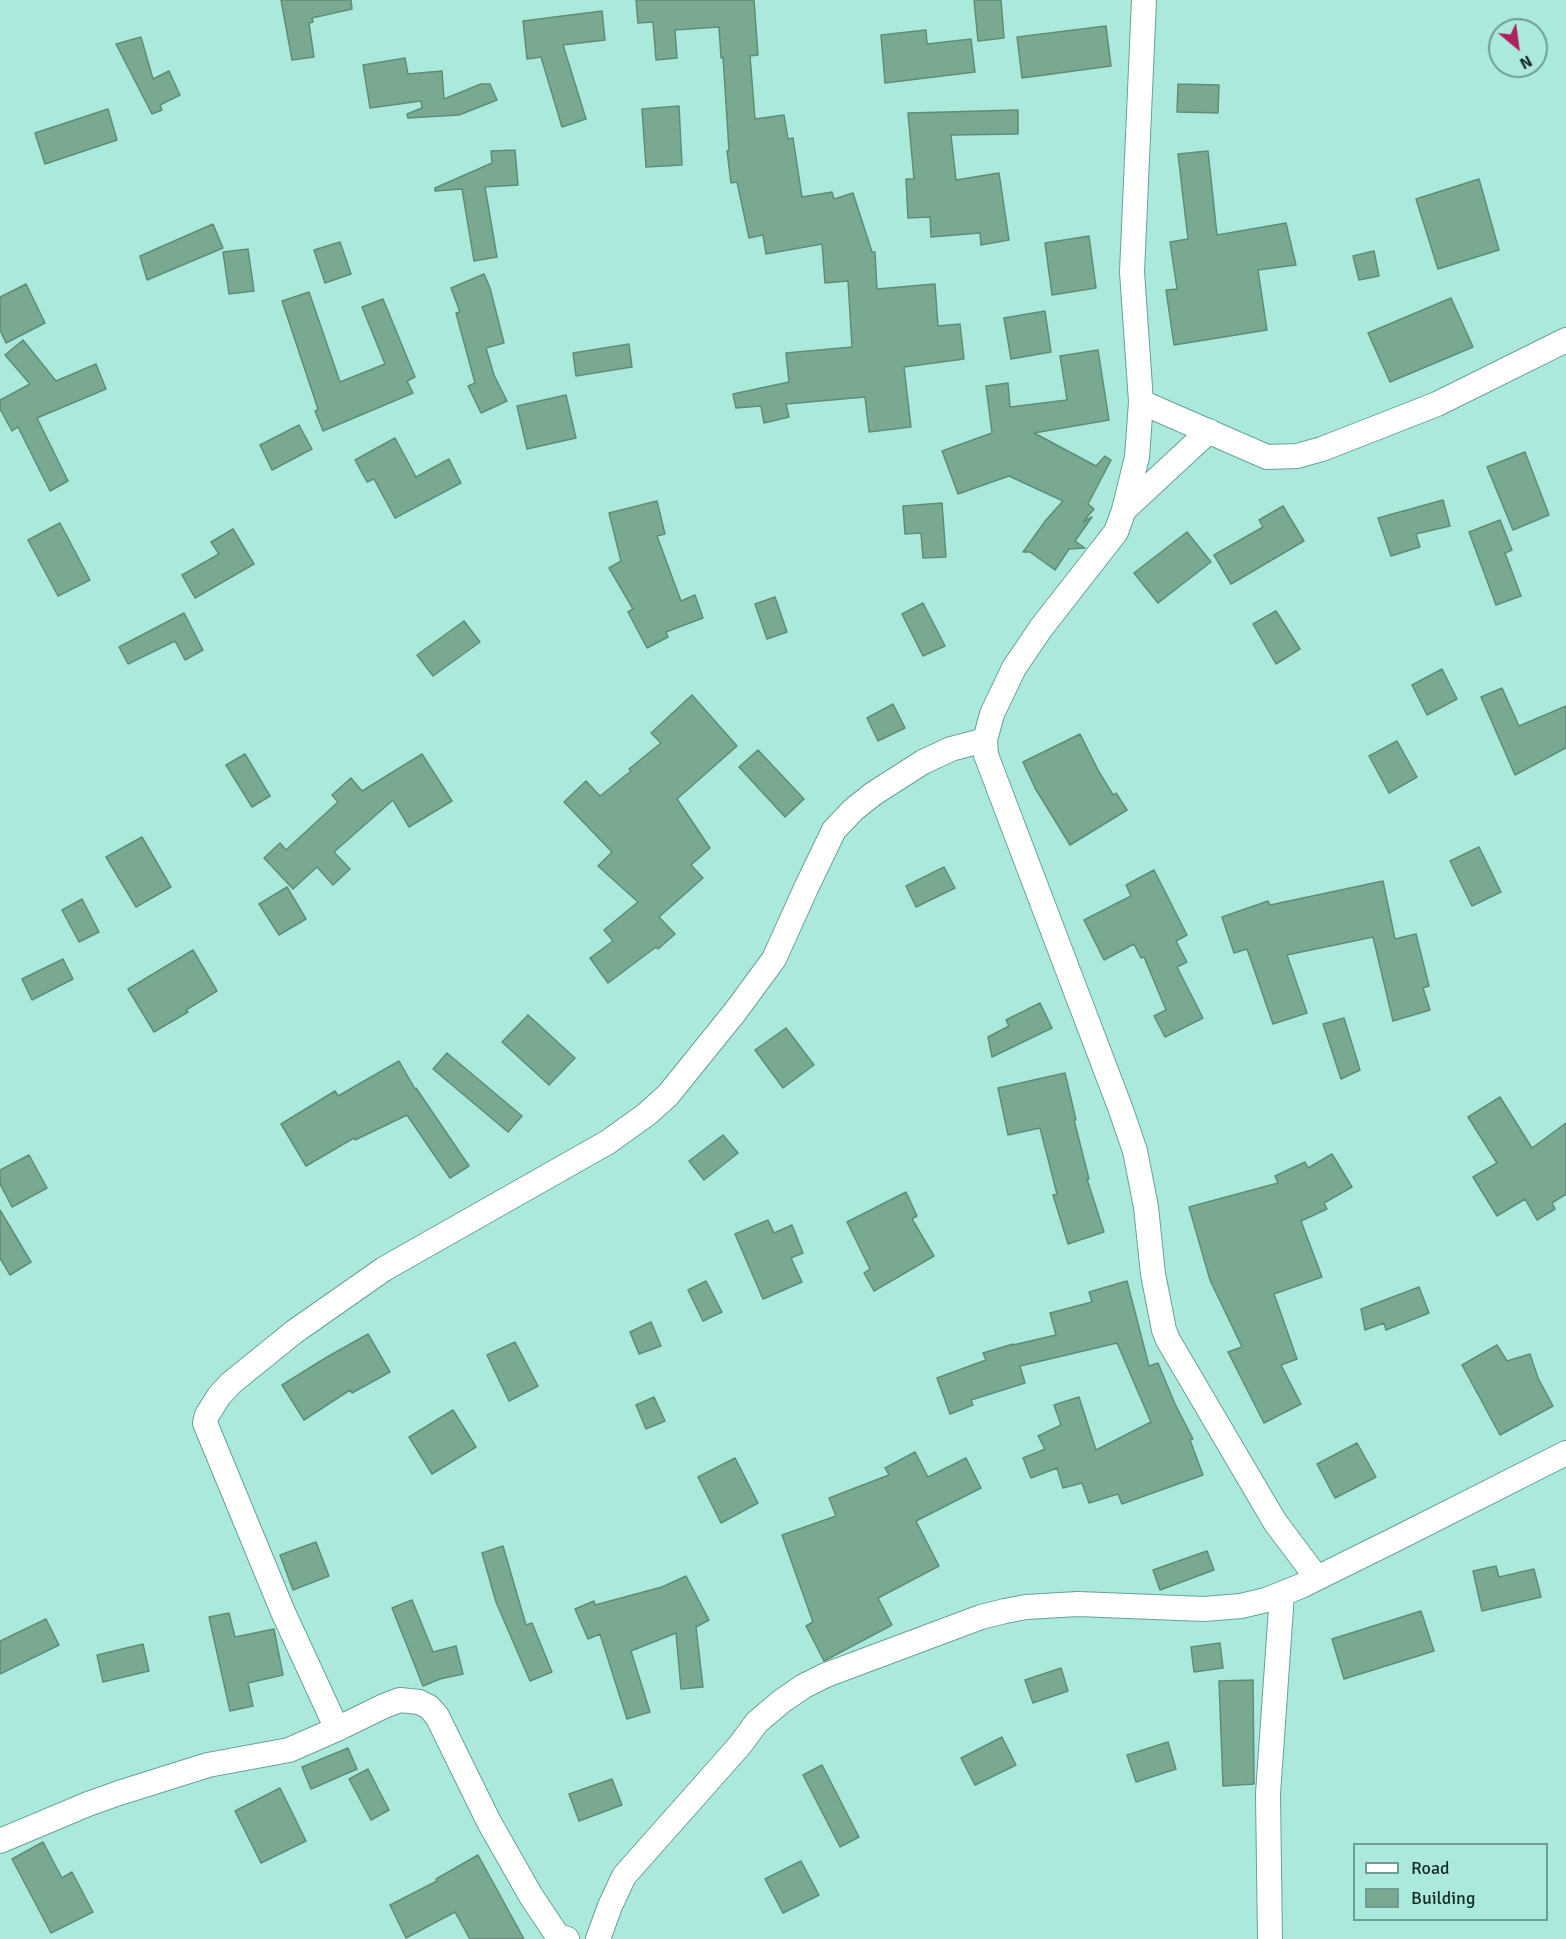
<!DOCTYPE html>
<style>
body{margin:0}
#map{position:relative;width:1566px;height:1939px;overflow:hidden;background:#ace9dd;font-family:Signika,sans-serif}
canvas{display:block}
.legend{position:absolute;left:1353px;top:1843px;width:195px;height:78px;box-sizing:border-box;background:#ace9dd;border:2px solid #6e9d94;margin:0;padding:8px 10px;list-style:none;font-size:18px;color:#122b27}
.legend li{display:flex;align-items:center;gap:12px;height:30px}
.legend b{width:30px;border:2px solid #6e9d94}
.north{position:absolute;left:1488px;top:18px;width:60px;height:60px;box-sizing:border-box;background:#ace9dd;border:2px solid #6e9d94;border-radius:50%;rotate:151deg;font-size:16px;font-weight:700;line-height:24px;text-align:center;color:#122b27}
.north::after{content:'';display:block;margin:auto;width:21px;height:27px;background:#ae215d;clip-path:polygon(50% 0,100% 100%,50% 72%,0 100%)}
</style>
<div id="map">
<canvas width="1566" height="1939"></canvas>
<ul class="legend">
<li><b style="height:8px;background:#fff"></b>Road</li>
<li><b style="height:16px;background:#79a990"></b>Building</li>
</ul>
<div class="north">N</div>
</div>
<script>
const ctx = document.querySelector('canvas').getContext('2d');
ctx.lineJoin = 'round';
function paint(path, color) { ctx.fillStyle = color; ctx.fill(path, 'evenodd'); }
const shape = rows => new Path2D(rows.map(r => 'M' + r).join(''));
function stroke(path, color, width, dash) { ctx.strokeStyle = color; ctx.lineWidth = width; ctx.lineCap = dash ? 'butt' : 'round'; ctx.setLineDash(dash || []); ctx.stroke(path); }
const building = shape([
 [281,0,351,0,352,9,312,18,313,22,309,23,314,57,292,60,281,0],
 [636,0,754,0,758,55,750,56,755,119,784,115,788,139,793,138,802,197,832,192,834,199,853,193,872,252,875,252,877,289,935,284,938,326,960,324,964,359,904,367,911,427,869,432,865,397,786,404,789,417,764,423,761,406,736,408,733,394,789,382,786,353,852,347,848,281,825,283,822,244,766,254,763,235,749,238,737,182,731,183,727,151,729,150,723,57,721,58,719,27,675,30,677,58,656,60,653,22,638,23,636,0],
 [974,0,1001,0,1004,38,978,41,974,0],
 [602,11,605,40,563,45,586,119,562,127,541,57,527,59,523,21,602,11],
 [1106,26,1111,66,1022,78,1017,37,1106,26],
 [926,30,927,44,971,39,975,72,885,83,881,35,926,30],
 [141,37,153,79,169,71,180,95,160,105,162,110,152,114,116,44,141,37],
 [405,58,408,74,442,71,444,99,481,84,490,84,497,100,459,115,408,118,407,114,422,108,421,101,370,108,363,65,405,58],
 [1178,84,1219,85,1218,113,1177,112,1178,84],
 [679,106,682,165,646,167,642,109,679,106],
 [108,109,117,140,45,164,35,133,108,109],
 [1018,110,1018,134,951,135,956,180,999,173,1009,240,981,245,980,233,931,237,930,217,908,218,906,179,914,179,908,113,1018,110],
 [515,150,518,185,485,187,497,257,474,261,462,189,435,191,435,188,492,163,491,151,515,150],
 [1208,151,1217,235,1286,223,1296,265,1258,270,1267,330,1174,345,1166,290,1177,289,1170,242,1188,239,1178,154,1208,151],
 [1479,179,1499,250,1438,269,1416,199,1479,179],
 [213,224,223,248,147,280,140,256,213,224],
 [1089,236,1096,288,1052,295,1045,243,1089,236],
 [340,242,351,274,325,283,314,250,340,242],
 [248,249,254,291,229,294,223,252,248,249],
 [1374,251,1379,276,1359,280,1353,256,1374,251],
 [484,274,490,288,504,343,486,348,494,375,507,401,481,413,468,386,475,383,456,313,460,312,451,288,484,274],
 [26,284,45,323,6,343,0,330,0,297,26,284],
 [309,292,340,382,385,364,362,307,383,299,415,377,407,381,413,393,323,431,315,411,318,409,282,301,309,292],
 [1451,298,1473,347,1390,382,1368,333,1451,298],
 [1045,311,1051,352,1011,359,1004,318,1045,311],
 [23,340,56,381,96,364,106,389,37,418,68,481,50,491,18,427,12,431,0,409,0,400,30,384,5,355,23,340],
 [629,344,632,367,576,376,573,353,629,344],
 [1098,350,1109,420,1034,433,1096,466,1105,456,1111,460,1088,504,1094,509,1083,522,1092,517,1075,541,1085,548,1069,549,1055,570,1030,552,1023,552,1046,520,1063,501,1009,476,958,494,942,451,992,433,986,386,1008,383,1010,407,1067,400,1060,356,1098,350],
 [566,395,576,438,527,449,517,406,566,395],
 [299,425,312,449,272,470,260,445,299,425],
 [395,438,416,477,449,459,461,483,395,518,374,479,367,482,355,460,395,438],
 [1525,452,1549,515,1513,530,1487,467,1525,452],
 [1443,500,1450,526,1416,534,1420,547,1391,556,1378,518,1443,500],
 [657,501,665,534,657,536,681,601,695,595,703,618,666,632,668,637,647,648,628,612,633,609,609,568,621,561,609,513,657,501],
 [942,503,946,557,923,558,921,533,905,534,903,506,942,503],
 [1283,506,1304,541,1231,584,1214,555,1263,527,1259,520,1283,506],
 [1500,520,1512,550,1505,553,1521,596,1496,605,1469,532,1500,520],
 [60,523,90,580,58,596,28,540,60,523],
 [233,529,254,564,195,598,182,575,219,554,211,542,233,529],
 [1187,532,1211,562,1158,603,1134,573,1187,532],
 [775,597,787,632,767,639,755,604,775,597],
 [923,603,945,646,923,656,902,614,923,603],
 [1276,611,1300,649,1276,664,1253,624,1276,611],
 [184,613,203,650,185,660,175,641,128,664,119,647,184,613],
 [464,621,480,642,433,676,417,655,464,621],
 [1442,669,1457,699,1427,715,1412,685,1442,669],
 [1502,688,1519,726,1566,706,1566,748,1515,775,1481,697,1502,688],
 [692,695,737,746,677,799,710,848,691,865,703,878,659,917,675,934,658,949,656,947,608,983,590,958,613,941,604,930,638,902,598,866,612,852,564,802,586,781,600,796,631,771,629,769,661,743,651,733,692,695],
 [893,704,905,728,878,741,867,718,893,704],
 [1080,734,1098,770,1113,795,1116,793,1127,810,1070,845,1035,788,1023,762,1080,734],
 [1397,741,1417,777,1389,793,1369,756,1397,741],
 [758,750,804,799,785,817,739,767,758,750],
 [245,754,270,796,252,807,226,765,245,754],
 [422,754,452,801,409,827,393,800,334,852,350,869,333,885,317,867,293,889,264,858,280,843,286,850,338,802,332,795,351,778,362,791,422,754],
 [142,837,171,887,136,907,106,857,142,837],
 [1479,847,1501,892,1472,906,1450,861,1479,847],
 [944,867,955,888,916,907,906,886,944,867],
 [1154,870,1187,935,1176,941,1187,962,1177,967,1203,1018,1165,1037,1154,1016,1166,1010,1144,957,1141,958,1134,944,1104,960,1084,920,1131,896,1126,885,1154,870],
 [1383,881,1395,939,1416,934,1429,986,1423,988,1430,1010,1393,1021,1373,937,1287,955,1307,1013,1273,1024,1247,949,1234,953,1222,917,1268,901,1270,905,1383,881],
 [287,887,306,919,279,935,259,904,287,887],
 [82,899,99,932,79,942,62,910,82,899],
 [193,950,217,991,186,1010,188,1012,154,1032,128,989,193,950],
 [63,959,73,979,32,1000,22,979,63,959],
 [1040,1003,1052,1028,992,1057,988,1037,1009,1026,1006,1020,1040,1003],
 [528,1015,575,1058,549,1085,502,1042,528,1015],
 [1344,1018,1360,1070,1341,1079,1323,1024,1344,1018],
 [786,1028,814,1065,783,1088,755,1050,786,1028],
 [447,1053,522,1116,508,1132,433,1069,447,1053],
 [399,1061,415,1089,416,1088,469,1166,450,1178,407,1115,355,1140,354,1138,306,1166,281,1124,335,1091,338,1096,399,1061],
 [1065,1073,1076,1120,1074,1120,1089,1179,1087,1179,1104,1232,1068,1244,1053,1195,1057,1194,1040,1128,1008,1135,998,1088,1065,1073],
 [1500,1097,1532,1148,1566,1123,1566,1194,1552,1203,1555,1209,1537,1220,1525,1199,1497,1216,1473,1177,1497,1163,1468,1117,1500,1097],
 [723,1135,738,1153,704,1180,689,1161,723,1135],
 [1332,1154,1352,1187,1324,1203,1327,1209,1301,1221,1322,1277,1274,1294,1297,1359,1281,1365,1301,1404,1264,1423,1228,1352,1242,1347,1210,1280,1189,1207,1278,1183,1275,1176,1305,1162,1308,1168,1332,1154],
 [29,1155,47,1188,12,1207,0,1184,0,1170,29,1155],
 [906,1192,917,1216,912,1219,934,1256,874,1291,864,1273,870,1269,847,1222,906,1192],
 [0,1210,31,1262,10,1275,0,1258,0,1210],
 [768,1220,774,1233,792,1225,803,1253,791,1258,802,1282,763,1299,735,1234,768,1220],
 [706,1281,722,1312,703,1321,688,1290,706,1281],
 [1127,1281,1149,1366,1158,1363,1175,1404,1193,1439,1190,1440,1203,1475,1122,1504,1118,1494,1089,1503,1082,1483,1063,1488,1057,1468,1031,1478,1023,1458,1045,1449,1038,1436,1061,1425,1054,1405,1079,1397,1096,1450,1151,1422,1117,1343,1020,1366,1025,1383,971,1400,973,1405,950,1414,937,1378,986,1360,983,1353,1013,1344,1013,1345,1056,1335,1050,1313,1092,1302,1089,1292,1127,1281],
 [1419,1287,1429,1313,1386,1330,1384,1323,1365,1330,1361,1309,1419,1287],
 [651,1322,661,1346,639,1354,630,1332,651,1322],
 [368,1334,390,1372,352,1393,350,1390,304,1420,282,1385,327,1357,368,1334],
 [515,1342,538,1386,509,1401,487,1355,515,1342],
 [1497,1345,1507,1361,1530,1354,1538,1378,1553,1406,1500,1435,1462,1365,1497,1345],
 [654,1397,665,1421,646,1429,636,1405,654,1397],
 [453,1410,476,1447,432,1474,409,1437,453,1410],
 [1357,1443,1376,1477,1335,1498,1317,1464,1357,1443],
 [915,1452,928,1477,966,1458,981,1488,916,1521,939,1566,878,1598,892,1625,824,1661,806,1626,813,1622,782,1535,836,1516,829,1498,889,1475,885,1468,915,1452],
 [735,1458,758,1503,721,1523,698,1477,735,1458],
 [316,1542,329,1576,293,1590,280,1555,316,1542],
 [503,1546,526,1625,532,1623,552,1672,530,1681,496,1602,482,1553,503,1546],
 [1207,1551,1214,1570,1160,1590,1153,1570,1207,1551],
 [1496,1566,1499,1577,1534,1569,1541,1597,1482,1611,1473,1571,1496,1566],
 [686,1576,709,1620,696,1627,703,1687,681,1689,676,1633,631,1651,650,1712,627,1719,600,1634,588,1639,575,1609,594,1601,595,1605,662,1587,686,1576],
 [412,1600,433,1652,456,1646,463,1674,440,1679,423,1686,392,1608,412,1600],
 [1421,1611,1434,1651,1344,1679,1332,1639,1421,1611],
 [229,1613,235,1637,274,1629,283,1675,248,1683,253,1706,230,1711,209,1617,229,1613],
 [46,1619,59,1645,0,1674,0,1641,46,1619],
 [1220,1643,1223,1668,1194,1672,1191,1647,1220,1643],
 [143,1644,149,1671,103,1682,97,1655,143,1644],
 [1061,1668,1068,1691,1033,1703,1025,1680,1061,1668],
 [1253,1680,1254,1784,1223,1786,1219,1681,1253,1680],
 [1002,1737,1016,1765,975,1785,961,1758,1002,1737],
 [1168,1742,1176,1769,1136,1782,1127,1755,1168,1742],
 [348,1748,357,1769,311,1789,302,1767,348,1748],
 [822,1765,859,1837,840,1847,803,1775,822,1765],
 [368,1769,389,1810,371,1820,349,1779,368,1769],
 [612,1779,622,1805,579,1821,569,1794,612,1779],
 [280,1788,306,1841,261,1863,235,1811,280,1788],
 [43,1842,62,1878,72,1872,93,1912,51,1933,12,1859,43,1842],
 [478,1855,524,1939,470,1939,455,1912,406,1938,390,1905,437,1881,436,1879,478,1855],
 [801,1861,819,1895,783,1913,765,1879,801,1861]
]);
paint(building, '#79a990');
stroke(building, '#5e8e76', 1.5);
const street = shape([
 [1144,0,1132,272,1141,402,1137,457,1124,510,1116,532,1041,628,1014,668,992,714,985,740,986,755,1121,1110,1135,1151,1146,1207,1153,1274,1164,1330,1168,1340,1275,1522,1317,1578],
 [1141,402,1267,457,1297,456,1322,449,1437,404,1566,340],
 [1125,509,1209,431],
 [337,1729,283,1612,205,1423,207,1415,219,1396,231,1383,294,1332,384,1269,608,1142,647,1114,668,1095,735,1012,774,959,807,886,834,830,853,810,873,794,923,762,951,749,985,740],
 [0,1841,88,1804,119,1793,208,1765,289,1750,337,1729,384,1706,400,1700,419,1702,429,1707,437,1716,489,1822,531,1896,557,1935,567,1939],
 [598,1939,610,1906,624,1876,740,1745,757,1722,782,1701,804,1686,826,1675,981,1617,1005,1611,1026,1607,1078,1604,1204,1609,1241,1606,1266,1600,1301,1586,1396,1539,1566,1453],
 [1270,1939,1268,1794,1282,1594]
]);
stroke(street, '#67a298', 26);
stroke(street, '#fff', 24);
</script>
